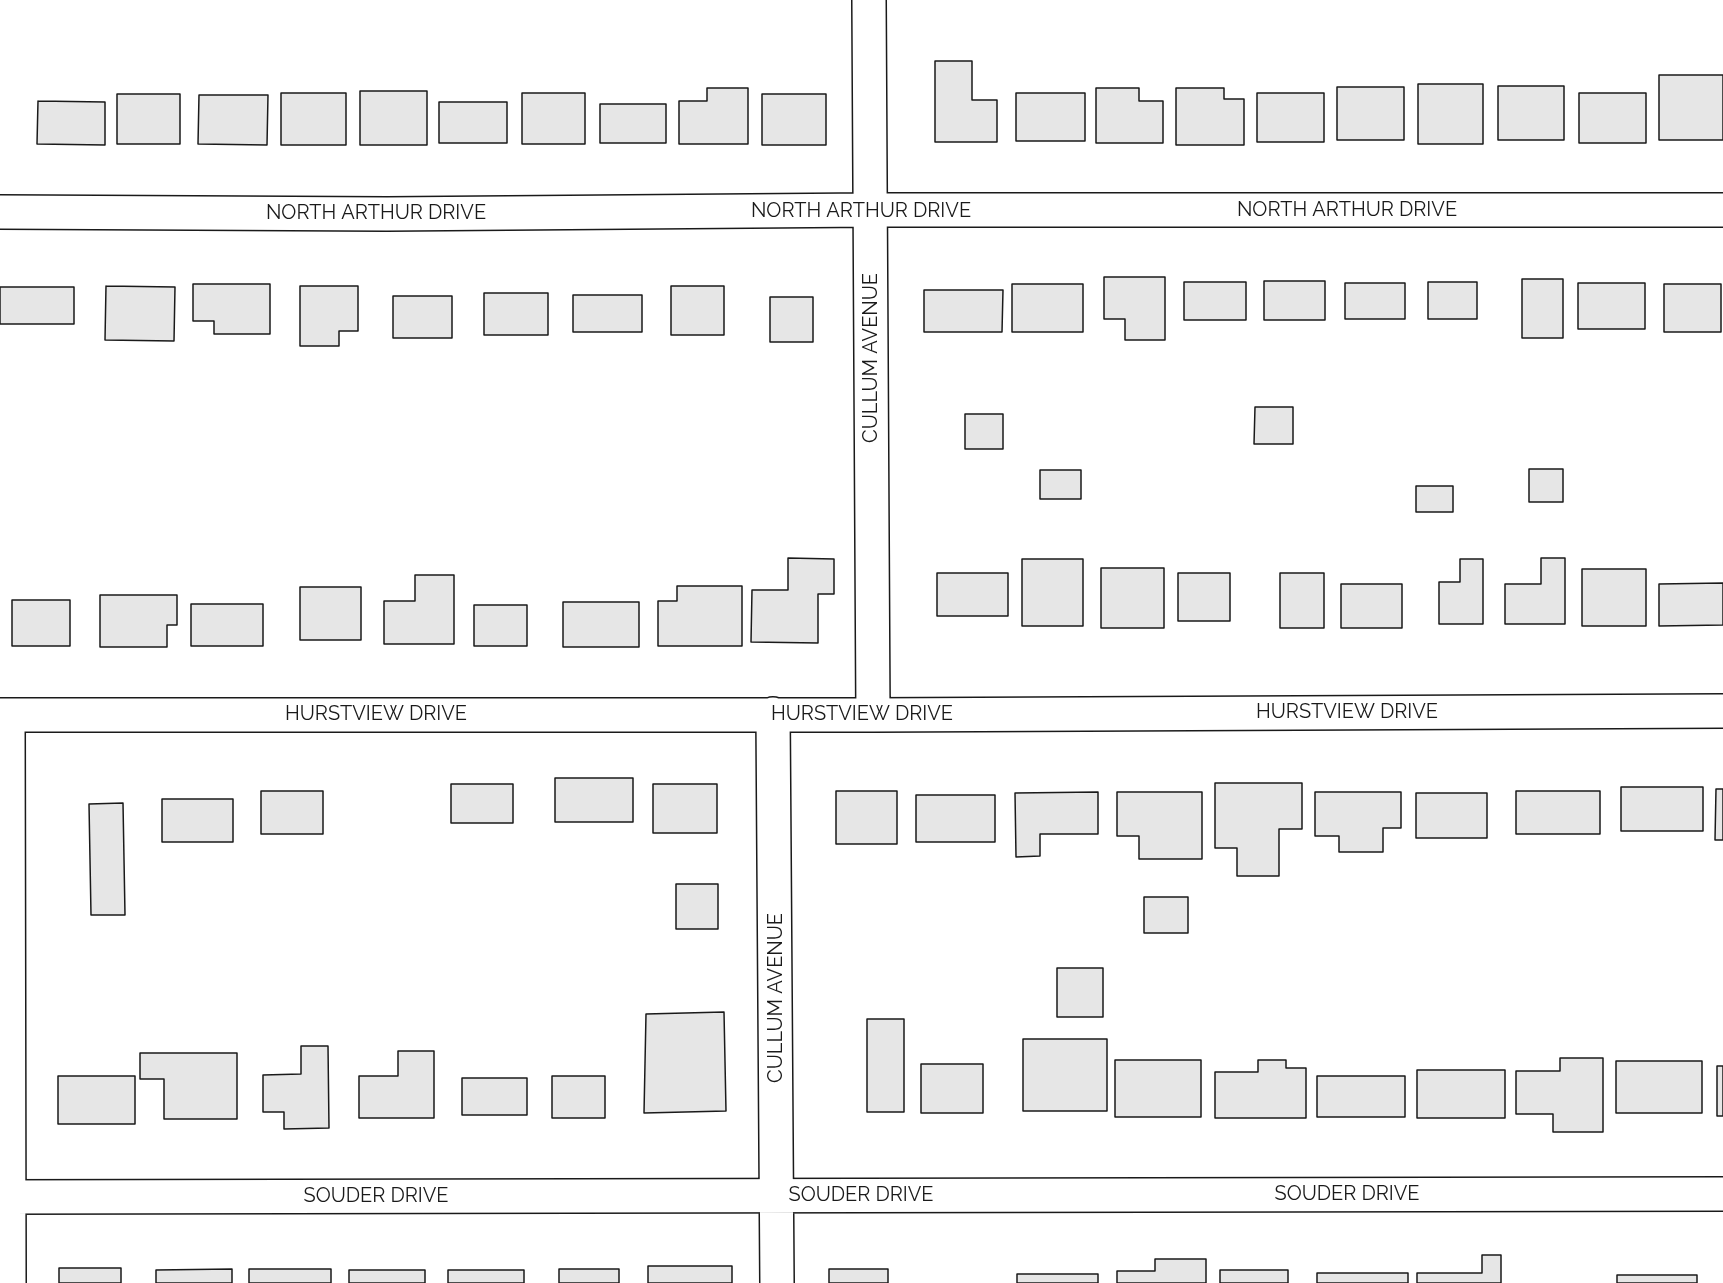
<!DOCTYPE html>
<style>
body{margin:0}
canvas{display:block;background:#fff}
</style>
<canvas width="1723" height="1283"></canvas>
<script>
const ctx = document.querySelector('canvas').getContext('2d');
ctx.lineJoin = 'round';
function paint(path, color) { ctx.fillStyle = color; ctx.fill(path, 'evenodd'); }
const shape = rows => new Path2D(rows.map(r => 'M' + r).join(''));
function stroke(path, color, width, dash) { ctx.strokeStyle = color; ctx.lineWidth = width; ctx.lineCap = dash ? 'butt' : 'round'; ctx.setLineDash(dash || []); ctx.stroke(path); }
function drawText(font, color, halo, rows, align = 'center') {
  ctx.font = font + ' Raleway,sans-serif'; ctx.lineWidth = 4.5; ctx.setLineDash([]); ctx.textBaseline = 'middle'; ctx.strokeStyle = halo; ctx.fillStyle = color; for (const [text, x, y, turn = 0] of rows) {
    ctx.save(); ctx.translate(x, y); ctx.rotate((+turn || 0) * Math.PI / 180); ctx.textAlign = isNaN(turn) ? turn : align; if (halo) ctx.strokeText(text, 0, 0); ctx.fillText(text, 0, 0); ctx.restore();
  }
}
const building = shape([
 [935,61,972,61,972,100,997,100,997,142,935,142,935,61],
 [1659,75,1723,75,1723,140,1659,140,1659,75],
 [1418,84,1483,84,1483,144,1418,144,1418,84],
 [1498,86,1564,86,1564,140,1498,140,1498,86],
 [1337,87,1404,87,1404,140,1337,140,1337,87],
 [707,88,748,88,748,144,679,144,679,101,707,101,707,88],
 [1096,88,1139,88,1139,101,1163,101,1163,143,1096,143,1096,88],
 [1176,88,1224,88,1224,99,1244,99,1244,145,1176,145,1176,88],
 [360,91,427,91,427,145,360,145,360,91],
 [281,93,346,93,346,145,281,145,281,93],
 [522,93,585,93,585,144,522,144,522,93],
 [1016,93,1085,93,1085,141,1016,141,1016,93],
 [1257,93,1324,93,1324,142,1257,142,1257,93],
 [1579,93,1646,93,1646,143,1579,143,1579,93],
 [117,94,180,94,180,144,117,144,117,94],
 [762,94,826,94,826,145,762,145,762,94],
 [199,95,268,95,267,145,198,144,199,95],
 [38,101,105,102,105,145,37,144,38,101],
 [439,102,507,102,507,143,439,143,439,102],
 [600,104,666,104,666,143,600,143,600,104],
 [1104,277,1165,277,1165,340,1125,340,1125,319,1104,319,1104,277],
 [1522,279,1563,279,1563,338,1522,338,1522,279],
 [1264,281,1325,281,1325,320,1264,320,1264,281],
 [1184,282,1246,282,1246,320,1184,320,1184,282],
 [1428,282,1477,282,1477,319,1428,319,1428,282],
 [1345,283,1405,283,1405,319,1345,319,1345,283],
 [1578,283,1645,283,1645,329,1578,329,1578,283],
 [193,284,270,284,270,334,214,334,214,321,193,321,193,284],
 [1012,284,1083,284,1083,332,1012,332,1012,284],
 [1664,284,1721,284,1721,332,1664,332,1664,284],
 [106,286,175,287,174,341,105,340,106,286],
 [300,286,358,286,358,331,339,331,339,346,300,346,300,286],
 [671,286,724,286,724,335,671,335,671,286],
 [0,287,74,287,74,324,0,324,0,287],
 [924,290,1003,290,1002,332,924,332,924,290],
 [484,293,548,293,548,335,484,335,484,293],
 [573,295,642,295,642,332,573,332,573,295],
 [393,296,452,296,452,338,393,338,393,296],
 [770,297,813,297,813,342,770,342,770,297],
 [1255,407,1293,407,1293,444,1254,444,1255,407],
 [965,414,1003,414,1003,449,965,449,965,414],
 [1529,469,1563,469,1563,502,1529,502,1529,469],
 [1040,470,1081,470,1081,499,1040,499,1040,470],
 [1416,486,1453,486,1453,512,1416,512,1416,486],
 [788,558,834,559,834,594,818,594,818,643,751,642,752,590,788,590,788,558],
 [1541,558,1565,558,1565,624,1505,624,1505,584,1541,584,1541,558],
 [1022,559,1083,559,1083,626,1022,626,1022,559],
 [1460,559,1483,559,1483,624,1439,624,1439,582,1460,582,1460,559],
 [1101,568,1164,568,1164,628,1101,628,1101,568],
 [1582,569,1646,569,1646,626,1582,626,1582,569],
 [937,573,1008,573,1008,616,937,616,937,573],
 [1178,573,1230,573,1230,621,1178,621,1178,573],
 [1280,573,1324,573,1324,628,1280,628,1280,573],
 [415,575,454,575,454,644,384,644,384,601,415,601,415,575],
 [1723,583,1723,625,1659,626,1659,584,1723,583],
 [1341,584,1402,584,1402,628,1341,628,1341,584],
 [677,586,742,586,742,646,658,646,658,601,677,601,677,586],
 [300,587,361,587,361,640,300,640,300,587],
 [100,595,177,595,177,625,167,625,167,647,100,647,100,595],
 [12,600,70,600,70,646,12,646,12,600],
 [563,602,639,602,639,647,563,647,563,602],
 [191,604,263,604,263,646,191,646,191,604],
 [474,605,527,605,527,646,474,646,474,605],
 [555,778,633,778,633,822,555,822,555,778],
 [1215,783,1302,783,1302,829,1279,829,1279,876,1237,876,1237,848,1215,848,1215,783],
 [451,784,513,784,513,823,451,823,451,784],
 [653,784,717,784,717,833,653,833,653,784],
 [1621,787,1703,787,1703,831,1621,831,1621,787],
 [1716,789,1723,789,1723,840,1715,840,1716,789],
 [261,791,323,791,323,834,261,834,261,791],
 [836,791,897,791,897,844,836,844,836,791],
 [1516,791,1600,791,1600,834,1516,834,1516,791],
 [1098,792,1098,834,1040,834,1040,856,1016,857,1015,793,1098,792],
 [1117,792,1202,792,1202,859,1139,859,1139,836,1117,836,1117,792],
 [1315,792,1401,792,1401,828,1383,828,1383,852,1339,852,1339,836,1315,836,1315,792],
 [1416,793,1487,793,1487,838,1416,838,1416,793],
 [916,795,995,795,995,842,916,842,916,795],
 [162,799,233,799,233,842,162,842,162,799],
 [123,803,125,915,91,915,89,804,123,803],
 [676,884,718,884,718,929,676,929,676,884],
 [1144,897,1188,897,1188,933,1144,933,1144,897],
 [1057,968,1103,968,1103,1017,1057,1017,1057,968],
 [724,1012,726,1111,644,1113,646,1014,724,1012],
 [867,1019,904,1019,904,1112,867,1112,867,1019],
 [1023,1039,1107,1039,1107,1111,1023,1111,1023,1039],
 [301,1046,328,1046,329,1128,284,1129,284,1112,263,1112,263,1075,301,1074,301,1046],
 [398,1051,434,1051,434,1118,359,1118,359,1076,398,1076,398,1051],
 [140,1053,237,1053,237,1119,164,1119,164,1079,140,1079,140,1053],
 [1560,1058,1603,1058,1603,1132,1553,1132,1553,1114,1516,1114,1516,1071,1560,1071,1560,1058],
 [1115,1060,1201,1060,1201,1117,1115,1117,1115,1060],
 [1258,1060,1286,1060,1286,1068,1306,1068,1306,1118,1215,1118,1215,1072,1258,1072,1258,1060],
 [1616,1061,1702,1061,1702,1113,1616,1113,1616,1061],
 [921,1064,983,1064,983,1113,921,1113,921,1064],
 [1717,1066,1723,1066,1723,1116,1717,1116,1717,1066],
 [1417,1070,1505,1070,1505,1118,1417,1118,1417,1070],
 [58,1076,135,1076,135,1124,58,1124,58,1076],
 [552,1076,605,1076,605,1118,552,1118,552,1076],
 [1317,1076,1405,1076,1405,1117,1317,1117,1317,1076],
 [462,1078,527,1078,527,1115,462,1115,462,1078],
 [1482,1255,1501,1255,1501,1283,1417,1283,1417,1273,1482,1273,1482,1255],
 [1155,1259,1206,1259,1206,1283,1117,1283,1117,1271,1155,1271,1155,1259],
 [648,1266,732,1266,732,1283,648,1283,648,1266],
 [59,1268,121,1268,121,1283,59,1283,59,1268],
 [232,1269,232,1283,156,1283,156,1270,232,1269],
 [249,1269,331,1269,331,1283,249,1283,249,1269],
 [559,1269,619,1269,619,1283,559,1283,559,1269],
 [829,1269,888,1269,888,1283,829,1283,829,1269],
 [349,1270,425,1270,425,1283,349,1283,349,1270],
 [448,1270,524,1270,524,1283,448,1283,448,1270],
 [1220,1270,1288,1270,1288,1283,1220,1283,1220,1270],
 [1317,1273,1408,1273,1408,1283,1317,1283,1317,1273],
 [1017,1274,1098,1274,1098,1283,1017,1283,1017,1274],
 [1617,1275,1697,1275,1697,1283,1617,1283,1617,1275]
]);
paint(building, '#e6e6e6');
stroke(building, '#1a1a1a', 1.5);
const minor = shape([
 [869,0,873,715],
 [0,212,387,214,871,210,1723,210],
 [773,714,777,1283],
 [0,715,873,715,1723,711],
 [8,715,9,1283],
 [0,1197,1723,1194]
]);
stroke(minor, '#1a1a1a', 36);
stroke(minor, '#fff', 33);
drawText('20px', '#1a1a1a', '#fff', [
 ["NORTH ARTHUR DRIVE",1347,210],
 ["NORTH ARTHUR DRIVE",861,211],
 ["NORTH ARTHUR DRIVE",376,213],
 ["CULLUM AVENUE",871,358,-90],
 ["HURSTVIEW DRIVE",1347,712],
 ["HURSTVIEW DRIVE",376,714],
 ["HURSTVIEW DRIVE",862,714],
 ["CULLUM AVENUE",776,998,-90],
 ["SOUDER DRIVE",1347,1194],
 ["SOUDER DRIVE",861,1195],
 ["SOUDER DRIVE",376,1196]
]);
</script>
